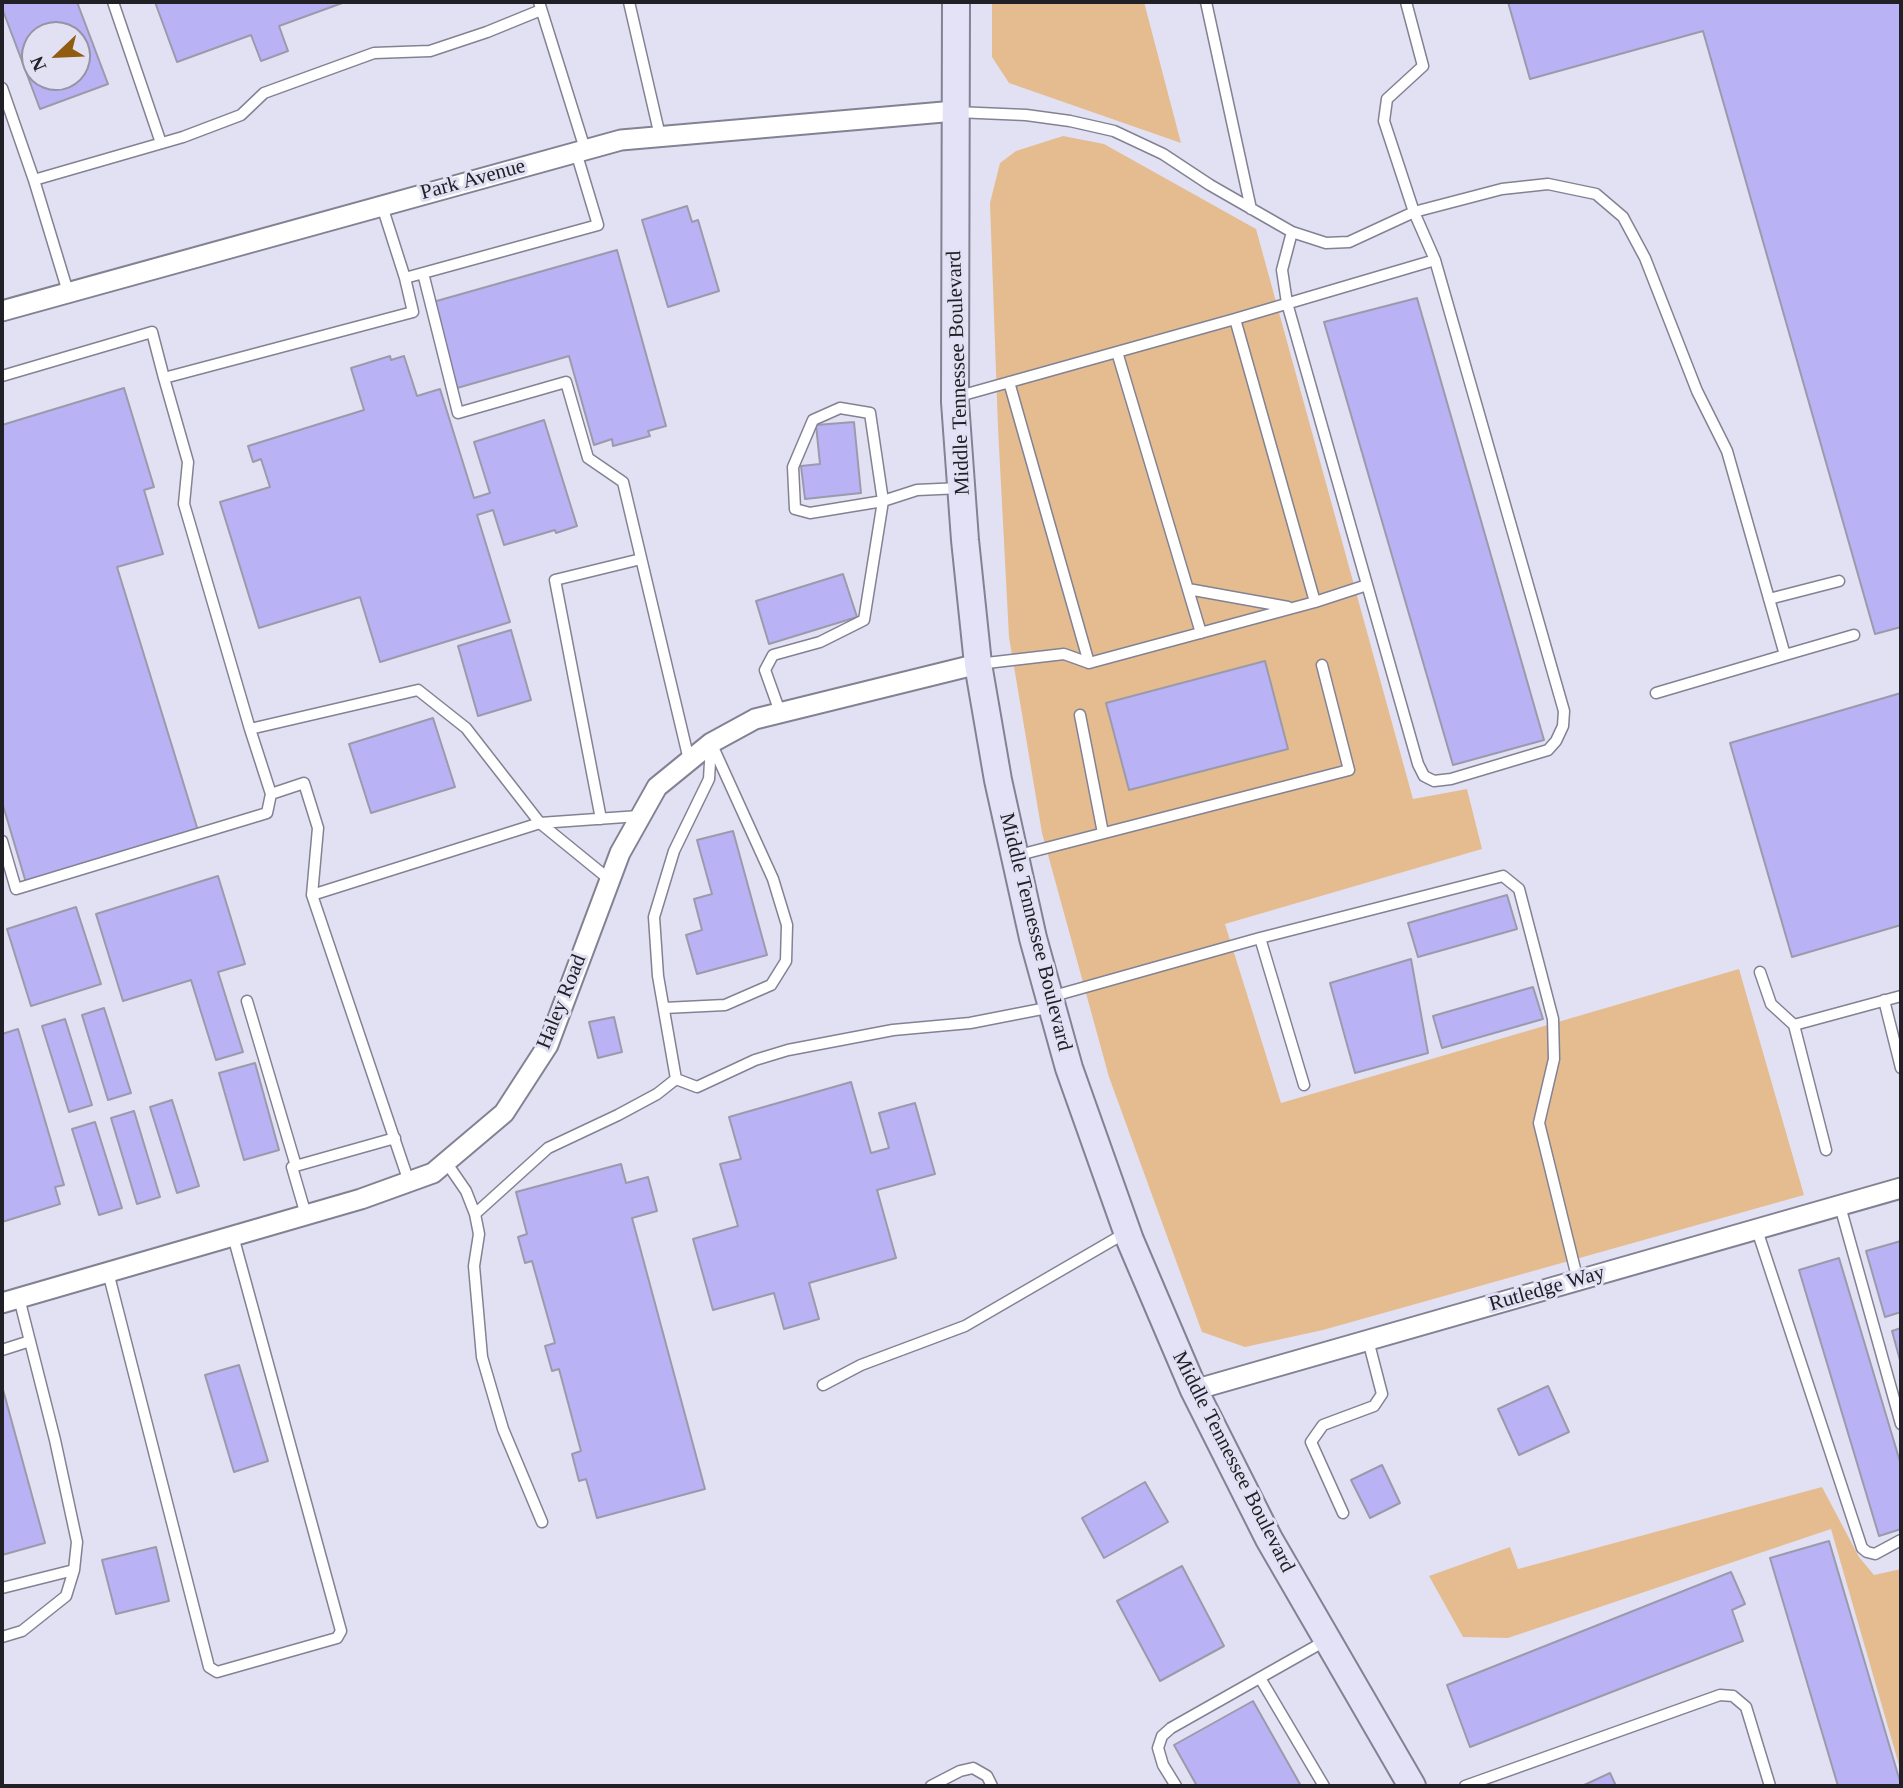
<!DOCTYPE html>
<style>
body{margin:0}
#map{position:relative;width:1903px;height:1788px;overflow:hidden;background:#e2e1f4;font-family:Georgia,serif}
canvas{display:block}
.frame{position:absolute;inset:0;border:4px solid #212027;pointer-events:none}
.north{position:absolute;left:21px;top:21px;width:70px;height:70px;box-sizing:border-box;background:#e2e1f4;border:2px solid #9594a2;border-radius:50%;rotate:247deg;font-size:19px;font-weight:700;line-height:28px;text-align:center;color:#212027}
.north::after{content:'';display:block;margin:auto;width:24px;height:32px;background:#905c0f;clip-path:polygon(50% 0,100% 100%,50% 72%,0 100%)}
</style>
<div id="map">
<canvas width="1903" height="1788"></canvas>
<div class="frame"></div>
<div class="north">N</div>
</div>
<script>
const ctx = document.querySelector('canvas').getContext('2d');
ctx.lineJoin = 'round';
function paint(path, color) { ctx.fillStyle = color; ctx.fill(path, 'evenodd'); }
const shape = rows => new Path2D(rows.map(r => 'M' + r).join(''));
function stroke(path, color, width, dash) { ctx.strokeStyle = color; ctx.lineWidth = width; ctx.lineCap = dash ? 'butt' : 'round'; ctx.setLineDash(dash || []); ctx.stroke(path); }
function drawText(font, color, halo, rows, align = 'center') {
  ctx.font = font + ' Georgia,serif'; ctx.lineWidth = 6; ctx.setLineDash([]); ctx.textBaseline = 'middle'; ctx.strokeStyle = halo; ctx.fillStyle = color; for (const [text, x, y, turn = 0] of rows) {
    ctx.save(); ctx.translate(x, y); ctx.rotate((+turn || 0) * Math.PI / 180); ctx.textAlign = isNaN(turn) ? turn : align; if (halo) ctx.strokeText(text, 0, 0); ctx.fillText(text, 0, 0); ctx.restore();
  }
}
paint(shape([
 [992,2,1144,2,1181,143,1009,83,992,57],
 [1063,136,1104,144,1256,229,1413,799,1467,789,1482,849,1225,924,1281,1103,1739,969,1804,1195,1323,1330,1245,1347,1202,1332,1109,1077,1042,833,1009,637,998,428,990,203,1000,163,1016,151],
 [1822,1487,1859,1557,1874,1575,1901,1569,1901,1772,1831,1529,1508,1638,1463,1637,1429,1576,1510,1547,1518,1569]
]), '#e4bc90');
const building = shape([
 [2,2,77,2,108,84,40,109,2,8,2,2],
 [35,35,77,35,77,77,35,77,35,35],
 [155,2,345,2,279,26,288,51,261,61,251,35,177,62,155,2],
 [1508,2,1901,2,1901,627,1875,634,1703,31,1530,79,1508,2],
 [687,206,692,222,698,220,719,291,668,307,642,220,687,206],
 [617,250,666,426,648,431,650,436,613,446,612,439,594,445,569,356,457,388,433,302,617,250],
 [1417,298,1544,740,1453,765,1324,322,1417,298],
 [390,356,391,360,404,356,417,396,440,389,474,498,490,493,474,442,544,420,577,526,556,533,555,530,504,545,493,510,477,515,510,622,380,662,360,597,259,628,220,502,270,487,261,459,253,462,248,446,364,410,351,368,390,356],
 [124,388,154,487,144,490,163,554,117,567,199,834,27,886,2,802,2,425,124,388],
 [854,422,861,493,805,499,801,466,820,464,816,425,854,422],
 [843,574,857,617,769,644,756,601,843,574],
 [511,630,531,700,478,716,458,646,511,630],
 [1265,661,1288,749,1129,790,1106,703,1265,661],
 [1901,693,1901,925,1792,957,1730,743,1901,693],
 [433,718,455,787,371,813,349,744,433,718],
 [733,831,767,955,697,974,686,935,702,930,694,899,712,894,697,840,733,831],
 [218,876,245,964,218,972,243,1052,216,1060,191,980,123,1001,96,914,218,876],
 [1507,895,1517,929,1418,957,1408,923,1507,895],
 [76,907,101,984,31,1006,7,929,76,907],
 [1411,959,1428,1053,1355,1073,1330,983,1411,959],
 [1533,987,1543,1019,1442,1048,1433,1016,1533,987],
 [104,1008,131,1093,108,1100,82,1015,104,1008],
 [614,1017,622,1052,598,1058,589,1022,614,1017],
 [65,1019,92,1105,69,1112,42,1026,65,1019],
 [18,1029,64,1185,55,1187,60,1204,2,1222,2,1034,18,1029],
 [255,1063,279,1150,244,1160,219,1073,255,1063],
 [851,1082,871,1153,889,1148,879,1113,915,1103,935,1174,877,1190,896,1258,809,1283,819,1319,784,1329,774,1293,713,1310,693,1239,738,1226,720,1164,741,1159,729,1117,851,1082],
 [172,1100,199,1186,177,1193,150,1107,172,1100],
 [134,1111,160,1197,137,1204,111,1118,134,1111],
 [95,1122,122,1208,99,1215,72,1129,95,1122],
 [621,1164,626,1183,648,1177,657,1211,632,1218,705,1489,597,1518,586,1479,579,1481,572,1454,581,1451,559,1369,552,1371,545,1346,555,1343,532,1261,525,1263,518,1237,527,1234,516,1192,621,1164],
 [1901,1241,1901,1312,1885,1317,1866,1251,1901,1241],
 [1839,1258,1901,1465,1901,1529,1879,1536,1799,1270,1839,1258],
 [1901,1328,1901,1364,1892,1331,1901,1328],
 [239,1365,268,1461,234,1472,205,1375,239,1365],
 [2,1386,45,1543,2,1555,2,1386],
 [1548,1386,1569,1432,1519,1455,1498,1409,1548,1386],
 [1382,1465,1400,1503,1370,1518,1351,1480,1382,1465],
 [1145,1482,1168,1522,1104,1558,1082,1518,1145,1482],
 [1829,1541,1901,1785,1901,1786,1838,1786,1770,1558,1829,1541],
 [156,1547,169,1601,116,1614,102,1560,156,1547],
 [1182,1566,1224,1646,1160,1681,1117,1601,1182,1566],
 [1731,1572,1745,1604,1732,1610,1743,1641,1470,1747,1447,1685,1731,1572],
 [1253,1701,1301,1786,1197,1786,1174,1745,1253,1701],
 [1610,1773,1616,1786,1582,1786,1610,1773]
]);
paint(building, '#b9b3f5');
stroke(building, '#9b9aab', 2);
const service = shape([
 [113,2,161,143],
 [539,2,585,149],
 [629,2,660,136],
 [1206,2,1251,209],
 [2,88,34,180,68,292],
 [956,112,1026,115,1070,121,1114,131,1163,154,1210,185,1292,232,1326,243,1349,242,1414,212,1384,121,1387,99,1423,66,1406,2],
 [34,180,183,137,241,115,264,93,374,53,430,51,487,32,541,10],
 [382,206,405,278,598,225,576,152],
 [1292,232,1282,270,1287,303,1418,764,1424,776,1434,781,1451,779,1548,750,1556,741,1563,726,1564,711,1435,260,1414,212,1502,189,1548,184,1596,194,1623,217,1645,258,1697,391,1727,451,1785,655,1656,693],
 [423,273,458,413,566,382,588,458,623,482,689,760],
 [405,278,413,312,164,378,188,462,184,504,250,729,271,794,304,783,318,828,312,895,409,1182],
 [1117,352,1201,633],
 [2,376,152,332,164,378],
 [1009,382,1089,663],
 [956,397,1235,319],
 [840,408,870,413,883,501,810,513,795,509,793,467,813,420,840,408],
 [1367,585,1315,602,1235,319,1435,260],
 [1188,589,1288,607],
 [1769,599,1839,581],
 [1785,655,1854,635],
 [978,664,1064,654,1089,663,1315,602],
 [780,712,765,670,773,655,820,642,864,620,883,501,917,490,961,488],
 [1080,715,1103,833],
 [250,729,418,690,466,728,540,823,610,880],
 [601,819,555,580,641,559],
 [2,841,16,889,267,813,271,794],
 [1015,856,1349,770,1322,665],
 [312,895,540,823,639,816],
 [1260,938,1304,1085],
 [1760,972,1771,1004,1794,1025,1826,1150],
 [1050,997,1260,938,1503,876,1519,889,1553,1019,1554,1059,1539,1123,1578,1281],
 [1884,1000,1901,1068],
 [247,1001,296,1166],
 [664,1008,725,1005,771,985,786,961,787,925,773,879,713,747],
 [1794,1025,1901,996],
 [676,1079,697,1087,755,1060,788,1050,893,1030,970,1023,1052,1007],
 [446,1162,466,1191,475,1214,479,1234,474,1266,482,1357,503,1429,542,1522],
 [1840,1206,1901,1424],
 [475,1214,548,1148,618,1115,657,1094,676,1079,658,976,654,917,674,851,709,779,711,744],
 [306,1215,292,1167,395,1138],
 [1757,1230,1862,1548,1867,1552,1875,1554,1901,1540],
 [108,1272,209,1667,217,1672,337,1638,341,1631,233,1236],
 [2,1350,30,1341],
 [823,1385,861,1365,965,1326,1127,1232],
 [1343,1513,1311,1442,1323,1425,1374,1406,1382,1394,1368,1340],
 [2,1588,74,1570],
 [2,1637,22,1631,66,1596,74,1570,77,1542,55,1440,19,1298],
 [1260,1678,1324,1786],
 [931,1786,960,1771,973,1768,987,1776,992,1786],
 [1176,1786,1163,1765,1158,1748,1162,1736,1171,1728,1325,1641],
 [1465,1786,1720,1695,1733,1696,1746,1707,1770,1786]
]);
const minor = shape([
 [2,311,621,140,955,111],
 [2,1303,361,1199,433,1173,504,1113,548,1045,620,853,657,787,711,743,755,719,978,664],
 [1194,1390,1901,1188]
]);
const secondary = shape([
 [956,2,955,402,965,540,978,664,998,780,1033,938,1069,1068,1130,1240,1194,1390,1269,1539,1412,1786]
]);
stroke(service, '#838293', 13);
stroke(minor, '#838293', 23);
stroke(secondary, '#838293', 30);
stroke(service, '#fff', 10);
stroke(minor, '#fff', 19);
stroke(secondary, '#e4e2f7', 26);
drawText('21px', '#212027', '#e2e1f4', [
 ["Park Avenue",473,180,-15],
 ["Middle Tennessee Boulevard",959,373,-92],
 ["Middle Tennessee Boulevard",1035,932,76],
 ["Haley Road",562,1002,-68],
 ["Rutledge Way",1547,1289,-16],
 ["Middle Tennessee Boulevard",1233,1462,63]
]);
</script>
